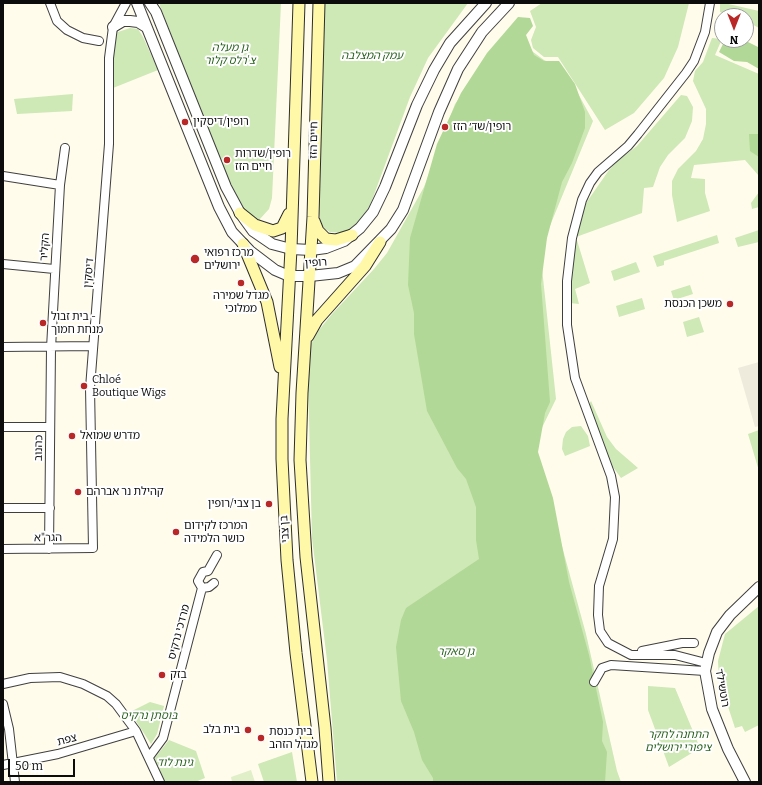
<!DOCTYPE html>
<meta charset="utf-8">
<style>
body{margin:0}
#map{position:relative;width:762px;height:785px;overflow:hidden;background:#fffcec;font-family:Bitter,serif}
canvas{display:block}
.frame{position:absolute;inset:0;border:4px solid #0c0c0c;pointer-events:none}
.north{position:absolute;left:714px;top:8px;width:40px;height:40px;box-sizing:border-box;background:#fff;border:1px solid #9e9e9e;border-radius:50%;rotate:180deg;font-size:11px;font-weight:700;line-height:16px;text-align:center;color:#0c0c0c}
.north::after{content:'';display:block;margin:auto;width:14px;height:18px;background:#b92727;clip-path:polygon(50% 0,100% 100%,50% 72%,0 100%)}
.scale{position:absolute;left:8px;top:759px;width:67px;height:18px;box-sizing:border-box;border:2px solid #0c0c0c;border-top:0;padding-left:5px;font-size:12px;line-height:14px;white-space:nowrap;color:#0c0c0c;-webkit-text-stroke:3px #fff;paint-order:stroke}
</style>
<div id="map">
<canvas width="762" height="785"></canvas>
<div class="frame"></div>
<div class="north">N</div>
<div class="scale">50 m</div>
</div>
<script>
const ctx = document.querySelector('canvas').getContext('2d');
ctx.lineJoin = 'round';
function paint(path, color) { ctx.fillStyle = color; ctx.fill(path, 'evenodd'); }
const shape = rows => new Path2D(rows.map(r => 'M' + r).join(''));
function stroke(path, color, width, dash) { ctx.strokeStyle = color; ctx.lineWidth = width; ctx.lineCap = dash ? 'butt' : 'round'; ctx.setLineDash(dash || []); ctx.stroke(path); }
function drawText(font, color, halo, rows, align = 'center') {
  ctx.font = font + ' Bitter,"Noto Sans Hebrew",serif'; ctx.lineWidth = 4; ctx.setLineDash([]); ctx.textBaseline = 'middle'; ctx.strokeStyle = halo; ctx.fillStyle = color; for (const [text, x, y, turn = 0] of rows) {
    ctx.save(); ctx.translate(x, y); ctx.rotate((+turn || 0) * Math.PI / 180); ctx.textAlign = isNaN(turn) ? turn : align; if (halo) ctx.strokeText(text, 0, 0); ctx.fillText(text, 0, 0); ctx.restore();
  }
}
paint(shape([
 [159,3,281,3,272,198,269,209,259,220,247,215,230,189],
 [320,3,468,3,428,58,410,97,368,211,356,226,348,232,342,233,330,232,325,229,321,223,319,213,318,107],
 [542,3,689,3,678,47,664,78,634,113,605,130,558,57,544,57,533,48,531,40,536,27,530,11],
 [724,3,759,11,759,28,746,21,746,16,733,16,720,12,720,4],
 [130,28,138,29,143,37,158,70,113,88,112,51,115,33],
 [712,38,722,39,715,55,759,74,759,176,745,160,694,165,691,178,705,179,705,193,710,211,677,222,672,195,672,181,678,169,696,151,703,139,706,124,706,109,693,81,695,71,703,62],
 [529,49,544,60,557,66,575,88,593,121,540,250,556,399,534,444,586,634,617,771,621,782,337,782,327,660,312,538,308,377,311,344,319,330,332,314,374,269,387,253,424,187,455,104,487,59],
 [73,94,72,111,17,114,14,99],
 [681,95,687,96,693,107,692,121,685,138,668,155,660,167,653,187,644,188,642,213,576,237,590,283,575,289,579,304,570,303,570,265,573,233,584,206,609,170,617,161,637,146],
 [759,192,759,207,752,209,751,203],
 [759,230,759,242,738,247,735,238],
 [717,235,719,243,664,261,664,265,657,267,653,256],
 [636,262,640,272,614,281,611,271],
 [690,285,693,294,674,300,671,291],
 [642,298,645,309,619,317,616,306],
 [699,317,704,332,687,337,683,322],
 [591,401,607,437,616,449,638,468,621,478,607,459,587,408],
 [581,426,588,436,590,446,565,456,562,449,563,439,566,432,572,427],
 [759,430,759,471,748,434],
 [759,606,759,725,745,732,742,726,735,728,719,679,718,661,725,634],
 [648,686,675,688,700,748,669,767,648,710],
 [150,702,164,706,157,734,151,744,130,712],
 [169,740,196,751,205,778,195,782,162,782,153,760],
 [292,752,297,782,264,782,258,764]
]), '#cee8b6');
paint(shape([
 [518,17,530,18,533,26,526,35,534,55,544,61,559,61,575,84,585,112,585,128,572,163,562,182,547,238,541,284,550,402,545,413,538,452,553,498,569,582,589,655,603,722,602,741,607,752,605,782,433,782,433,778,422,760,414,732,401,701,396,647,401,620,406,608,479,559,476,540,476,507,466,479,457,468,427,411,414,334,414,313,408,285,410,238,437,144,461,93,487,53],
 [724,42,748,42,758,47,759,69,747,62,734,61,719,52],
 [759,134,759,157,750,151,749,134]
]), '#b1d896');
paint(shape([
 [251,770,255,782,232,782,231,777]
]), '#e0efc8');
paint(shape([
 [759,362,759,426,755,427,738,368]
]), '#eeeadc');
const minor = shape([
 [50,3,57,21,67,30,83,38,99,41],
 [3,176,60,185],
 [3,264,54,269],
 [3,347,93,346],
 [3,427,50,427],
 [3,508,50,508],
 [3,549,93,548,90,388,109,144,109,58,113,27,126,3],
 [49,549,51,348,60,185,65,148],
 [214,583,209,587,202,588,198,581,203,572,208,571,217,555],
 [642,651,682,643,694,643],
 [706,663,675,655,631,655,608,643,600,631,598,615,599,586,613,539,615,497,611,476,575,378,567,325,567,281,572,238,582,200,590,183,598,172,628,146,638,134,686,73,694,61,705,32,710,3],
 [594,682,602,668,611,665,705,671],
 [3,684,30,678,60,677,83,684,107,696,116,704,136,731,160,782],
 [3,704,9,729,15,782],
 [149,757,163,738,202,588],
 [3,765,58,754,136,731]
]);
const tertiary = shape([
 [137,3,219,207,232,232,250,251,275,270,289,276,310,276,338,273,355,266,391,229,403,210,439,112,458,69,482,32,509,3],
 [150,3,156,12,226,187,240,213,253,231,272,244,291,249,311,250,326,248,344,241,360,228,373,212,385,187,417,105,434,70,450,43,486,3],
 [113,27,123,21,130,21,138,22,146,27],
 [745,782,728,749,712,709,705,671,709,653,717,632,730,615,759,587]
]);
const secondary = shape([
 [299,3,291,249,282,419,282,459,287,560,296,653,312,782],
 [319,3,313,217,302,393,300,460,306,557,325,728,329,782],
 [240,213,255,225,273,231,282,228,289,214],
 [314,221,318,231,326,239,336,240,352,235],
 [243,244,267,302,280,367],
 [308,336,317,320,365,266,380,242]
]);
stroke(minor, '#3f3f3f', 10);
stroke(tertiary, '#3f3f3f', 12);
stroke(secondary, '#2e2e2e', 13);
stroke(minor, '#fff', 8);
stroke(tertiary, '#fff', 10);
stroke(secondary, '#fef8a8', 11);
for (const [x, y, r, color] of [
 [185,122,4,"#b92727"],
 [445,127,4,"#b92727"],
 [227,160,4,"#b92727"],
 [195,259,5,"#b92727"],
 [241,283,4,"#b92727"],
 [730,304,4,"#b92727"],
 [43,323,4,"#b92727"],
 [84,386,4,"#b92727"],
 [72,436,4,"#b92727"],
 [78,492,4,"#b92727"],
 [269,504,4,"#b92727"],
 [176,532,4,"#b92727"],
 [162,675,4,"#b92727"],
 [248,730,4,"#b92727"],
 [261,738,4,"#b92727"]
]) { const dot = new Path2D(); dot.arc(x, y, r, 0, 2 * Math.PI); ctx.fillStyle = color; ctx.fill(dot); stroke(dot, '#fff', 1.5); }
drawText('italic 11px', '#29621e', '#fff', [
 ["גן מעלה",230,48],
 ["צ'רלס קלור",230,61],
 ["עמק המצלבה",372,56],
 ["גן סאקר",456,652],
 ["בוסתן נרקיס",149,716],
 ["התחנה לחקר",678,735],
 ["ציפורי ירושלים",678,748],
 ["גינת לוד",175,763]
]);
drawText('11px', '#0c0c0c', '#fff', [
 ["רופין/דיסקין",193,122],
 ["רופין/שד׳ הזז",453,127],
 ["רופין/שדרות",235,154],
 ["חיים הזז",235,167],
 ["מרכז רפואי",204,253],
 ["ירושלים",204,266],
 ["מגדל שמירה",241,296,"center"],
 ["ממלוכי",241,309,"center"],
 ["משכן הכנסת",722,304,"right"],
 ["בית זבול -",51,317],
 ["מנחת חמוך",51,330],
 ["Chloé",92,380],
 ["Boutique Wigs",92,393],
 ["מדרש שמואל",80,436],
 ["קהילת נר אברהם",86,492],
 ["בן צבי/רופין",261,504,"right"],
 ["המרכז לקידום",184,526],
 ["כושר הלמידה",184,539],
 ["בזק",170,675],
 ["בית בלב",240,730,"right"],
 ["בית כנסת",269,732],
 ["מגדל הזהב",269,745]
], 'left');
drawText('11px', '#0c0c0c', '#fff', [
 ["חיים הזז",314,140,-89],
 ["הקליר",45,247,-86],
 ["רופין",316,263,-4],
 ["דיסקין",89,273,-85],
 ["כהנוב",39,448,-89],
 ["בן צבי",285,529,-94],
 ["הגר\"א",48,538,-1],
 ["מרדכי נרקיס",179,632,-75],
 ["רוטשילד",722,688,80],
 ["צפת",67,740,-15]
]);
</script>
